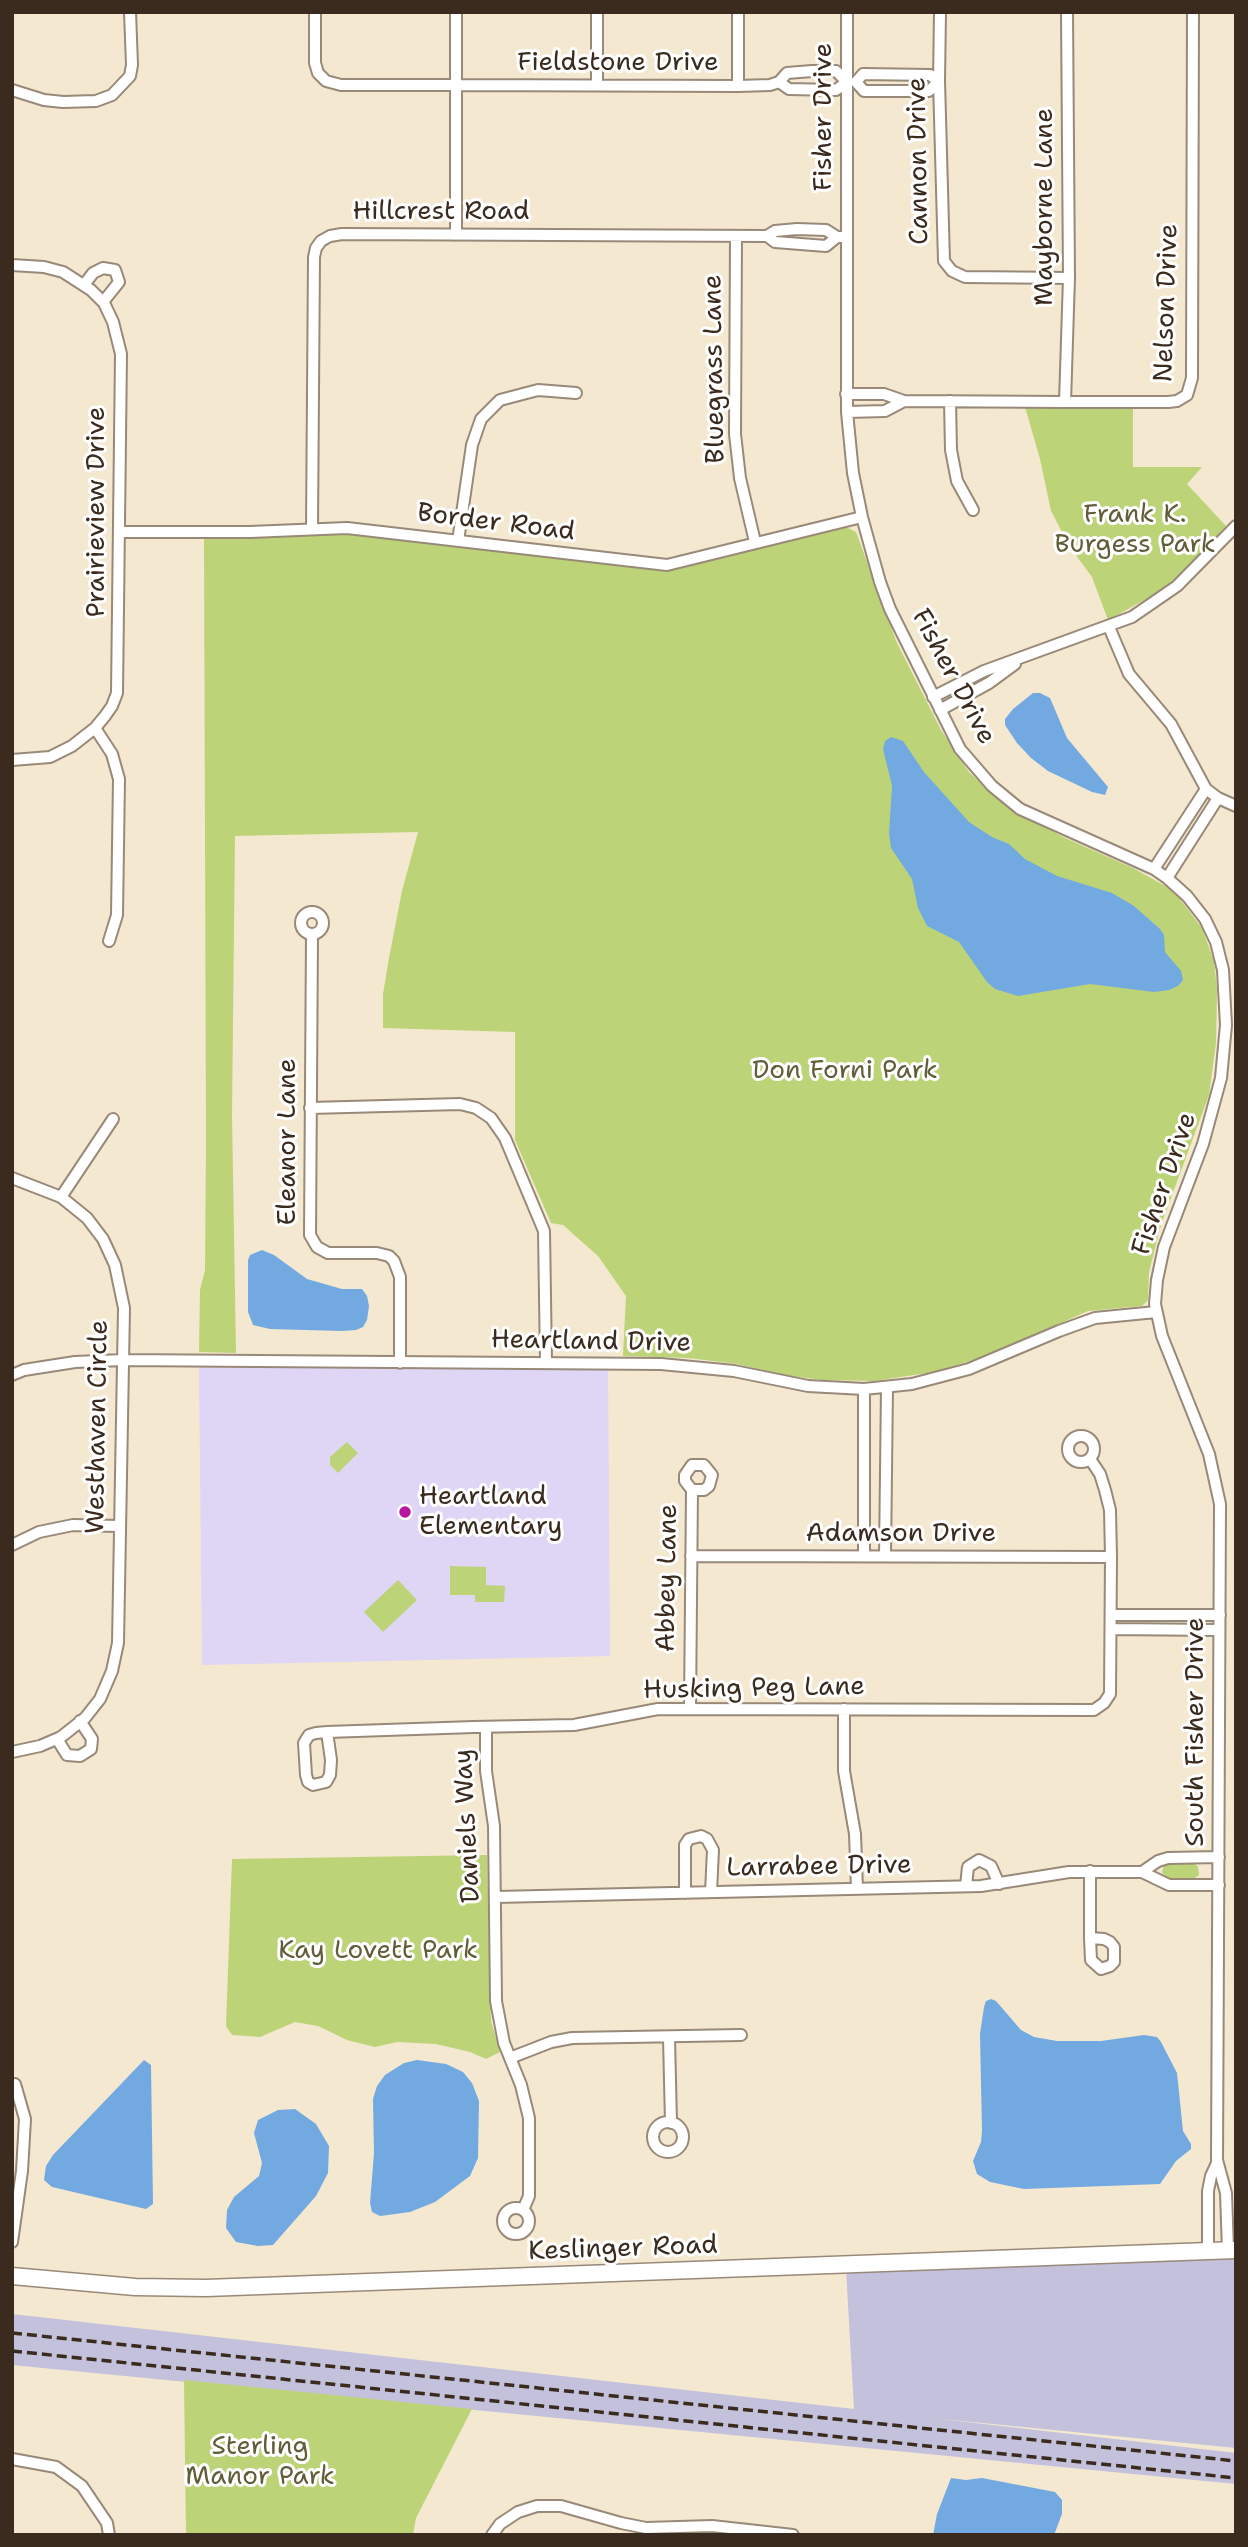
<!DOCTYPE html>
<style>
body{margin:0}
#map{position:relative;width:1248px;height:2547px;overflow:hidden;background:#f4e8d1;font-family:"Shantell Sans",sans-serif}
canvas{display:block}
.frame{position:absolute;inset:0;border:14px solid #3b2a1e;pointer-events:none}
</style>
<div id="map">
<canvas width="1248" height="2547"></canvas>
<div class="frame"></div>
</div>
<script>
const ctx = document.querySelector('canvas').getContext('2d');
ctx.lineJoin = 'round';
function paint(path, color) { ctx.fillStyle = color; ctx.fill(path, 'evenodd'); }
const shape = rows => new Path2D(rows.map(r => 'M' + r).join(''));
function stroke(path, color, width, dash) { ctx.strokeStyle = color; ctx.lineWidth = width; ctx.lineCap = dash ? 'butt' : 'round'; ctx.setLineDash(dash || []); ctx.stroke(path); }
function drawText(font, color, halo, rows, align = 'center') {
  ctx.font = font + ' "Shantell Sans",sans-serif'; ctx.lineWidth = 6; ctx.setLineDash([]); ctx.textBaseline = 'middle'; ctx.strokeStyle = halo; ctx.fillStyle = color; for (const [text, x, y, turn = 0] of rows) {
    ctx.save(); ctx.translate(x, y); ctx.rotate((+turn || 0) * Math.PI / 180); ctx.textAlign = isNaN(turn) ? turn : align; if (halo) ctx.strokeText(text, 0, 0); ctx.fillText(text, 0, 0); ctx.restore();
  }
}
paint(shape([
 [199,1365,608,1368,610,1656,202,1665]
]), '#dfd5f5');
paint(shape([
 [1236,2257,1236,2448,932,2418,1236,2453,1236,2484,12,2365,12,2314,854,2409,846,2269]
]), '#c3c1db');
paint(shape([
 [1025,407,1133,408,1133,467,1202,467,1187,484,1226,526,1181,573,1159,592,1108,620,1092,577,1070,547,1051,511,1040,459],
 [846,527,856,532,897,643,941,730,969,772,1007,807,1065,838,1133,868,1167,887,1180,899,1202,928,1214,961,1217,989,1216,1043,1209,1095,1161,1225,1149,1272,1148,1300,1142,1306,1088,1311,986,1356,934,1372,874,1381,823,1380,783,1375,737,1364,688,1358,623,1356,626,1296,598,1256,563,1225,551,1223,515,1140,515,1032,383,1028,383,994,389,958,402,891,418,832,235,836,232,1115,236,1353,199,1352,200,1290,205,1270,206,1141,204,537,325,533,362,535,666,570],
 [347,1442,358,1453,338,1473,330,1465,330,1457],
 [450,1566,486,1567,486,1585,505,1586,504,1602,475,1602,475,1595,450,1595],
 [398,1580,417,1600,383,1632,364,1612],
 [487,1855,491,2021,500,2052,486,2059,470,2052,436,2044,397,2042,375,2047,347,2040,318,2026,295,2022,260,2037,232,2035,226,2026,232,1859],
 [1170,1863,1194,1863,1198,1867,1199,1875,1192,1880,1168,1880,1162,1872,1164,1865],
 [184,2380,472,2409,416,2518,413,2535,186,2535]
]), '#bdd377');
paint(shape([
 [1033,693,1040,693,1050,698,1067,738,1108,787,1105,795,1092,792,1048,771,1031,758,1017,743,1005,725,1005,719,1013,709],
 [891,737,903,741,924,772,969,822,992,837,1009,844,1025,859,1057,876,1112,893,1134,906,1160,929,1164,935,1165,952,1181,971,1183,980,1178,986,1169,990,1154,992,1090,984,1018,996,995,989,987,982,959,942,927,926,918,908,912,879,891,848,889,833,892,786,883,749,885,741],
 [262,1250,274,1255,307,1279,342,1289,362,1289,367,1296,369,1306,367,1320,363,1327,356,1330,342,1331,270,1329,253,1325,248,1312,248,1260,250,1255],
 [991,1999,996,2001,1021,2030,1034,2037,1057,2041,1101,2041,1144,2035,1157,2037,1161,2042,1177,2073,1183,2131,1191,2144,1191,2149,1176,2161,1160,2184,1024,2189,990,2182,977,2174,973,2161,981,2142,982,2131,980,2034,984,2007,986,2001],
 [144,2060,151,2065,153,2204,146,2209,52,2187,44,2180,46,2166,53,2155],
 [417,2060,446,2064,463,2072,472,2083,479,2101,478,2158,470,2176,435,2202,410,2212,380,2216,372,2212,370,2203,374,2153,373,2099,377,2086,385,2075,404,2063],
 [295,2109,316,2124,329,2146,328,2173,316,2196,273,2245,258,2246,236,2242,226,2228,227,2210,234,2197,259,2176,262,2163,254,2133,258,2120,278,2110],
 [951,2478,966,2480,982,2478,1055,2492,1062,2500,1062,2514,1054,2535,933,2535,937,2514]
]), '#73a9e1');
const minor = shape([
 [315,12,315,63,318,73,326,81,341,85,456,85,456,12],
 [847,12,847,412,853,473,862,517,880,582,890,609,960,749,992,786,1020,809,1154,869,1167,878,1187,896,1205,919,1216,942,1223,970,1226,1025,1221,1078,1203,1144,1164,1247,1157,1280,1155,1304,1162,1336,1209,1454,1220,1504,1217,2160,1226,2193,1228,2251],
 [940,12,939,81,944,261,952,271,965,277,1069,278],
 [812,71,836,71,847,82,836,90,789,89,779,82,787,73,812,71],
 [863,74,930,75,939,81,929,91,864,91,856,82,863,74],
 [597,85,597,12],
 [738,86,738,12],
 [12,90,44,100,63,102,96,101,112,95,130,76,132,65,130,12],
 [456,235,456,85,738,86,770,85,779,82],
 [736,236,735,434,740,478,755,542],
 [837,237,826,246,775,242,767,236,775,231,797,229,826,230,837,237,846,237],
 [12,265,44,267,63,272,91,290,104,303,113,322,121,354,117,693,112,706,105,716,95,728,72,746,50,757,12,760],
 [84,285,93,273,103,268,115,270,119,282,103,302],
 [846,394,884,394,904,401,1065,402,1168,402,1177,401,1187,395,1192,378,1193,12],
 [950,401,951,450,957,481,973,510],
 [1065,402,1069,278,1067,12],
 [847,412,885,411,904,401],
 [312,528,314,257,316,248,321,241,330,236,342,234,767,236],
 [119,532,250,532,347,528,667,565,862,517],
 [458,541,472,445,481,419,500,400,538,390,576,393],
 [1109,627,1129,674,1171,724,1206,789,1218,798,1236,806],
 [933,697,984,671,1132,617,1177,586,1236,526],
 [940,710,989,683,1015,664],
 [95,728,112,754,119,779,117,915,109,941],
 [1154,869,1206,789],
 [1167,878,1218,798],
 '301 923a11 11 0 1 1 22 0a11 11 0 1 1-22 0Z',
 [312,935,310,1235,317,1247,328,1253,377,1253,389,1256,394,1261,400,1277,400,1363],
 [310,1108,460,1104,476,1108,491,1118,505,1138,544,1231,546,1363],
 [12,1178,61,1197,87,1218,103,1239,115,1265,124,1308,118,1643,112,1671,100,1699,85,1718,61,1737,40,1746,12,1752],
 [61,1197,113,1119],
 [12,1375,24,1370,75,1362,123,1360,661,1364,734,1371,808,1386,864,1389,912,1384,969,1369,1059,1331,1095,1318,1156,1312],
 [864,1389,864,1556],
 '1068 1449a13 13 0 1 1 26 0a13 13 0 1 1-26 0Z',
 [12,1545,39,1532,73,1525,119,1526],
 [691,1556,1111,1557],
 [885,1556,887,1387],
 [1111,1615,1220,1615],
 [1111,1629,1219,1630],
 [690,1708,692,1490,685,1481,685,1475,692,1465,704,1465,712,1475,709,1486,704,1490,692,1490],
 [844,1709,844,1771,855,1834,857,1889],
 [486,1727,486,1771,494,1826,496,2001,504,2043,521,2085,529,2118,529,2196,523,2210],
 [327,1732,331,1760,330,1775,326,1782,313,1785,308,1782,306,1775,304,1743,309,1735,316,1733,327,1732,474,1727,574,1725,658,1709,1094,1710,1104,1703,1110,1694,1111,1557,1110,1510,1105,1490,1100,1474,1090,1459],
 [57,1739,67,1755,80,1756,91,1749,92,1739,80,1721],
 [1090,1871,1090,1938,1091,1960,1101,1969,1110,1966,1114,1962,1114,1947,1110,1942,1104,1939,1090,1938],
 [1219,1885,1169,1885,1142,1872,1158,1861,1168,1858,1219,1857],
 [966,1886,968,1867,979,1860,991,1866,999,1884],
 [685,1893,685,1845,689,1839,701,1836,707,1839,713,1850,711,1892],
 [496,1897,981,1886,1069,1872,1142,1872],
 [669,2037,671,2123],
 [510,2058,551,2042,572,2038,741,2035],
 '653 2137a15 15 0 1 1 30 0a15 15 0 1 1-30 0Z',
 '503 2221a13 13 0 1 1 26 0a13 13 0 1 1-26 0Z',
 [12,2242,22,2171,25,2119,15,2084],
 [1208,2252,1208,2191,1211,2176,1217,2163],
 [12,2459,56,2467,82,2486,107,2523,109,2535],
 [492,2535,500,2524,518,2512,537,2506,561,2506,621,2523,646,2528,712,2526,793,2535]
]);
const secondary = shape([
 [12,2276,135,2287,206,2288,1236,2250]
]);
stroke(minor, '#988978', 14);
stroke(secondary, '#988978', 19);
stroke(minor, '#fff', 10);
stroke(secondary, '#fff', 16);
stroke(shape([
 [12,2333,1236,2461],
 [12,2351,1236,2478]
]), '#3b2a1e', 3.5, [10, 5]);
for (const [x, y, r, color] of [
 [405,1512,7,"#b5179e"]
]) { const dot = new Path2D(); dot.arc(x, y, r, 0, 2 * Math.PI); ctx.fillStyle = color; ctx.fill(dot); stroke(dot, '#fff', 2.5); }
drawText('26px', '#3b2a1e', '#fff', [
 ["Fieldstone Drive",618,63],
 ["Fisher Drive",824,117,-90],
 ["Cannon Drive",919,161,-91],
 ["Mayborne Lane",1045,207,-90],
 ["Hillcrest Road",441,212],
 ["Nelson Drive",1167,303,-88],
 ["Bluegrass Lane",715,369,-91],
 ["Prairieview Drive",97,512,-90],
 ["Border Road",496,523,7],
 ["Fisher Drive",953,677,62],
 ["Eleanor Lane",288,1142,-90],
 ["Fisher Drive",1165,1184,-71],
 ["Heartland Drive",591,1342,1],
 ["Westhaven Circle",98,1427,-89],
 ["Adamson Drive",901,1534],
 ["Abbey Lane",668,1578,-89],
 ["Husking Peg Lane",754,1689,-1],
 ["South Fisher Drive",1196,1732,-90],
 ["Daniels Way",468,1826,-93],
 ["Larrabee Drive",819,1867,-1],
 ["Keslinger Road",623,2249,-2]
]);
drawText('26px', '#625d39', '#fff', [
 ["Frank K.",1135,515],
 ["Burgess Park",1135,545],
 ["Don Forni Park",845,1071],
 ["Kay Lovett Park",378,1951],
 ["Sterling",260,2447],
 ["Manor Park",260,2477]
]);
drawText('26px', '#3b2a1e', '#fff', [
 ["Heartland",419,1497],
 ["Elementary",419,1527]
], 'left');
</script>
